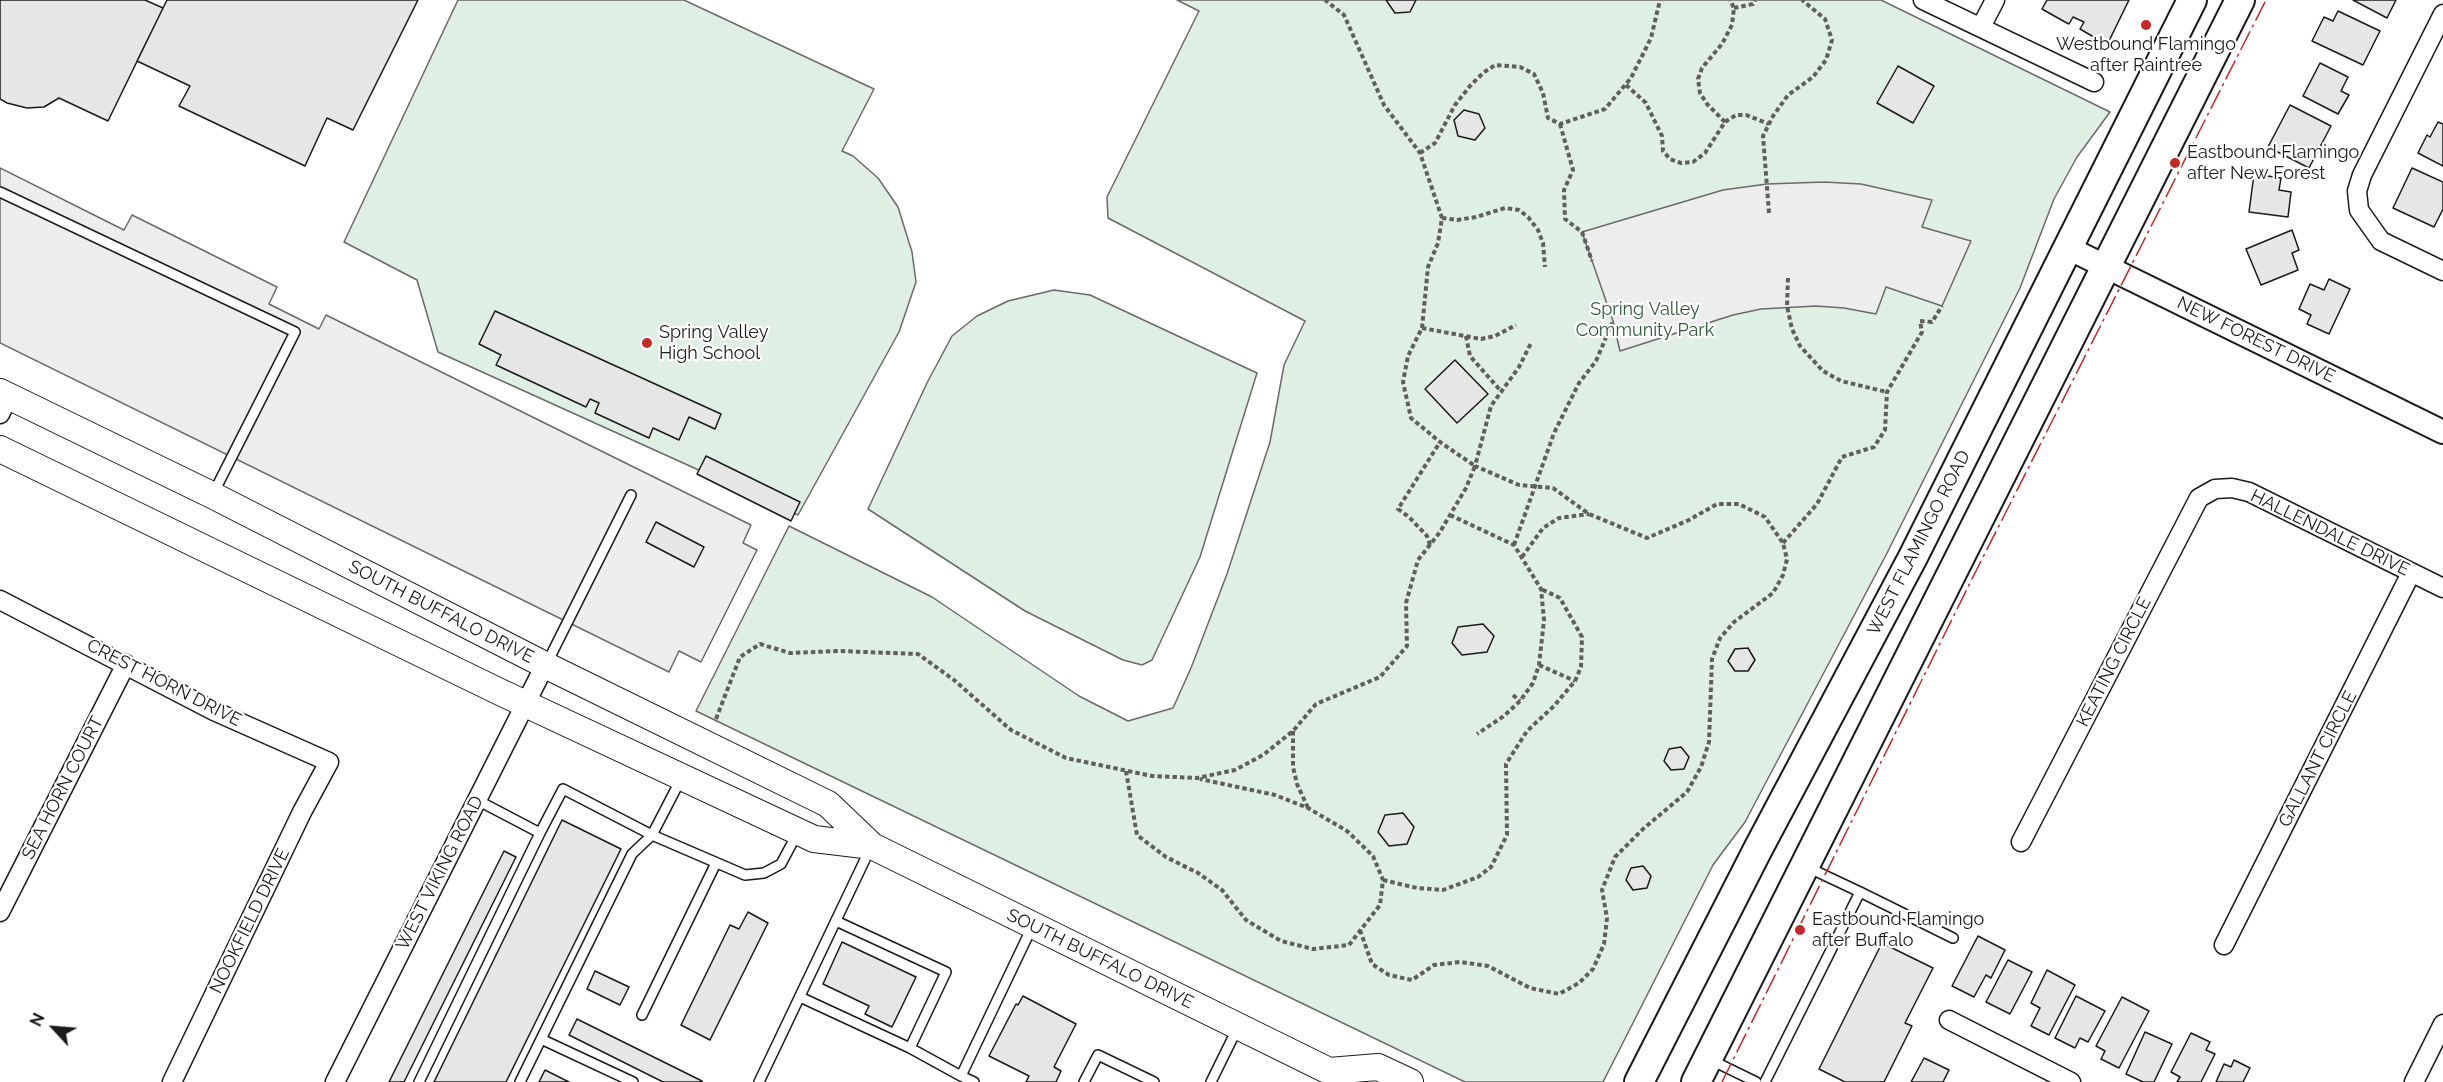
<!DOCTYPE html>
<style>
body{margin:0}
#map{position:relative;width:2443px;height:1082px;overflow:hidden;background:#fff;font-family:Raleway,sans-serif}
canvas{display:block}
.north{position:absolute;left:24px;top:998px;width:60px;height:60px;-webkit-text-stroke:4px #fff;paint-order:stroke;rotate:296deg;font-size:16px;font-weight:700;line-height:24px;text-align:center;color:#1a1a1a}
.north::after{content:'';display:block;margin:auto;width:21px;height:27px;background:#1a1a1a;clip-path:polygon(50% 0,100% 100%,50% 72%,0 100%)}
</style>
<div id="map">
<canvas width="2443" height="1082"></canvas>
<div class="north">N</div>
</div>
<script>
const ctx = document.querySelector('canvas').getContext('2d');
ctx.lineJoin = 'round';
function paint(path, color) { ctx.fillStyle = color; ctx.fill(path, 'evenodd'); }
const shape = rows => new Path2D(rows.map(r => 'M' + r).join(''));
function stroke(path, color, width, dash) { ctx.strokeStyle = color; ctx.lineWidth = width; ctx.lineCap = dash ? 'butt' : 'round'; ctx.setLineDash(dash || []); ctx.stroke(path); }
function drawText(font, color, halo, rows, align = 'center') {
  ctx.font = font + ' Raleway,sans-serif'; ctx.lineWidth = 4.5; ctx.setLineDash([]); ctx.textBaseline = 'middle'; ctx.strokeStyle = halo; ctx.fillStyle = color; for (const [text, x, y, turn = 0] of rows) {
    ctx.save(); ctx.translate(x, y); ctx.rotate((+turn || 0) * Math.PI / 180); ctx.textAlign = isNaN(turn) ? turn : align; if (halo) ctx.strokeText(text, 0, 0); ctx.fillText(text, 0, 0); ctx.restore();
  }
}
const green = shape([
 [458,0,684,0,874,89,842,151,853,156,878,178,898,207,912,252,916,282,899,332,798,515,438,352,417,280,344,242,458,0],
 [1177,0,1881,0,2110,112,2077,157,2054,199,2020,288,1886,555,1745,822,1713,865,1603,1082,1465,1082,696,711,789,526,932,597,1079,696,1128,721,1173,708,1191,668,1227,574,1270,442,1284,365,1305,321,1108,218,1107,197,1199,11,1177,0],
 [1054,290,1090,295,1257,373,1200,557,1152,660,1142,665,1123,660,1025,611,868,509,927,383,952,336,977,316,1008,301,1054,290]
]);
paint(green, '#e0efe3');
stroke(green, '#6a6a6a', 1.5);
const parking = shape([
 [0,168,124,230,132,215,277,287,269,304,319,329,326,315,751,525,743,543,757,550,701,662,679,651,669,672,0,343,0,168],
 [1824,182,1861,184,1932,200,1922,227,1971,241,1942,306,1886,287,1876,314,1844,308,1816,306,1761,309,1733,315,1620,351,1613,321,1582,232,1723,190,1767,184,1824,182]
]);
paint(parking, '#ededed');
stroke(parking, '#6a6a6a', 1.5);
const building = shape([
 [0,0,145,0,163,8,108,121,59,98,44,107,27,108,7,103,0,99,0,0],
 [167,0,418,0,353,130,327,118,305,166,179,106,190,86,137,61,167,0],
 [1386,0,1416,0,1410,12,1395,13,1386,0],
 [2047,0,2129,0,2109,41,2092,36,2080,29,2084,22,2073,17,2069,24,2065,22,2042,9,2047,0],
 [2353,0,2396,0,2387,18,2353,0],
 [2338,11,2380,31,2363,65,2312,41,2324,17,2333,21,2338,11],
 [2320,63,2348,77,2341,91,2349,95,2338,114,2303,96,2320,63],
 [1898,66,1934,86,1913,123,1877,103,1898,66],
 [2290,105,2331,126,2309,168,2268,147,2290,105],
 [1464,110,1479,114,1485,128,1475,140,1458,136,1454,120,1464,110],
 [2438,122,2443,124,2443,166,2418,153,2427,135,2430,137,2438,122],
 [2412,168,2443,182,2443,209,2434,227,2393,208,2412,168],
 [2254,174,2281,178,2279,190,2291,192,2288,217,2249,212,2254,174],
 [2292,230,2299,250,2292,253,2298,270,2261,285,2246,249,2292,230],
 [2329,279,2350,289,2329,334,2307,324,2311,315,2299,309,2310,284,2324,290,2329,279],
 [495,311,721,414,715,429,689,417,679,440,653,428,649,438,595,413,599,403,590,399,586,407,496,365,501,355,479,344,495,311],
 [1455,360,1488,394,1457,423,1425,389,1455,360],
 [706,456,800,502,791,521,697,474,706,456],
 [656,522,704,547,694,567,646,542,656,522],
 [1483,624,1494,636,1487,652,1462,655,1452,643,1458,627,1483,624],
 [1748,648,1755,660,1748,671,1735,671,1728,661,1735,649,1748,648],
 [1681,747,1689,757,1684,769,1671,770,1664,761,1669,749,1681,747],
 [1403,813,1414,827,1407,844,1389,846,1378,832,1385,815,1403,813],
 [562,820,621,849,506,1082,434,1082,562,820],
 [504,851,516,857,404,1082,389,1082,504,851],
 [1643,866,1651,876,1647,888,1633,890,1626,880,1631,868,1643,866],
 [748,912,768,923,710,1040,681,1025,730,925,739,929,748,912],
 [1978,936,2005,950,1991,978,1986,975,1974,997,1952,986,1978,936],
 [842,942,916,977,892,1027,865,1014,869,1006,823,984,842,942],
 [1882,943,1933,968,1905,1023,1912,1026,1884,1082,1845,1082,1819,1069,1882,943],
 [2008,960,2032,972,2010,1014,1986,1002,2008,960],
 [2047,970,2075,985,2049,1035,2031,1026,2040,1008,2031,1003,2047,970],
 [595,971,629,987,620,1005,587,989,595,971],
 [1023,996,1076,1024,1054,1067,1061,1071,1056,1082,1026,1082,1029,1076,989,1056,1016,1004,1018,1005,1023,996],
 [2076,996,2105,1011,2088,1042,2080,1038,2075,1048,2055,1038,2076,996],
 [2122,997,2149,1011,2119,1068,2101,1059,2105,1051,2096,1046,2122,997],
 [577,1019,702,1081,702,1082,663,1082,569,1035,577,1019],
 [2145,1032,2172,1044,2154,1082,2143,1082,2126,1074,2145,1032],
 [2191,1033,2210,1042,2206,1050,2215,1054,2201,1082,2177,1082,2180,1077,2171,1072,2191,1033],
 [1924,1058,1949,1070,1943,1082,1911,1082,1924,1058],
 [2234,1060,2250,1068,2243,1082,2216,1082,2224,1064,2231,1067,2234,1060],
 [545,1070,569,1082,539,1082,545,1070]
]);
paint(building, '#e6e6e6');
stroke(building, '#1a1a1a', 1.5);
const service = shape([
 [0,192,295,332,213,494],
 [547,663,631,495],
 [477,800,540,833,563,789,652,835,681,779],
 [1860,892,1953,938],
 [836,921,946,972,910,1048,961,1076],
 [800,997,910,1048],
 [642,1015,716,863],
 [541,1039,633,1082],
 [1709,1059,1756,1082],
 [419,1082,540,833],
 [520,1082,632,854,652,835,745,875,764,873,781,864,798,832],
 [759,1082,870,849],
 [974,1082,961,1076,1033,925],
 [1084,1082,1098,1055,1154,1082],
 [1211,1082,1237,1029],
 [1765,1082,1860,892,1807,867]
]);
const minor = shape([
 [1923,0,2094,82],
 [2443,14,2362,175,2357,191,2359,210,2381,241,2443,271],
 [1981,27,1995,0],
 [0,414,9,396],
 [0,600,214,711,329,762,302,812,172,1082],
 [2021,842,2199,498,2215,489,2232,488,2249,492,2443,588],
 [0,912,126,664],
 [2224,945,2411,573],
 [1949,1020,2071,1082],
 [335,1082,545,665],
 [2414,1082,2443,1024]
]);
const tertiary = shape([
 [2068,248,2443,432]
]);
const secondary = shape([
 [0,392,212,495,545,665,828,804,872,846,1329,1071,1378,1067,1410,1082],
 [0,449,500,692,814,839,872,846]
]);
const primary = shape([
 [1639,1082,1758,849,1913,557,2192,0],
 [1696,1082,2240,0]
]);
stroke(service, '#1a1a1a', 12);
stroke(minor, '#1a1a1a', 21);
stroke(tertiary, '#1a1a1a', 26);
stroke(secondary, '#1a1a1a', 28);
stroke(primary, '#1a1a1a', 32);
stroke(shape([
 [1734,8,1753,4,1755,0],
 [1626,85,1646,103,1662,136,1663,151,1670,159,1681,163,1693,162,1705,153,1725,122,1736,115,1746,115,1769,124],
 [1725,122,1707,104,1700,93,1698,79,1702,68,1722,44,1732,25,1734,8,1730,0],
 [1560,124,1573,170,1564,190,1565,219,1582,232,1592,261],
 [1420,153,1435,143,1455,105,1470,86,1483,73,1495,65,1520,67,1534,74,1543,93,1548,118,1560,124,1605,109,1631,78,1651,38,1660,0],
 [1769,213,1763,136,1773,116,1788,95,1813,77,1826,60,1832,40,1825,19,1802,0],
 [1442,218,1457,220,1476,217,1505,208,1519,210,1528,217,1538,230,1543,243,1545,267],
 [1788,278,1787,306,1792,329,1800,346,1823,371,1841,381,1887,392],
 [1422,328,1481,339,1495,336,1516,325],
 [1466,336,1470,356,1500,390],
 [1450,515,1514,545,1541,589,1544,620,1539,665,1533,683,1520,701,1504,716,1477,734],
 [1783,543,1817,504,1842,457,1874,447,1885,430,1887,392,1922,332,1920,321,1932,322,1942,306],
 [1430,545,1427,536,1409,517,1398,509,1440,442],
 [1514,545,1554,433,1579,383,1596,361,1613,321],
 [1522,557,1543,528,1559,518,1589,514],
 [1539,665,1575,681],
 [1513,695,1520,701],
 [716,719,740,657,760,644,790,653,839,651,918,654,954,680,1011,730,1066,758,1152,776,1197,778,1235,770,1263,755,1293,731,1316,704,1380,677,1407,646,1406,603,1418,560,1440,532,1466,488,1475,466,1440,442,1411,418,1403,382,1408,356,1422,328,1428,267,1438,243,1442,218,1420,153,1384,105,1344,15,1325,0],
 [1293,731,1293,767,1297,784,1308,808],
 [1126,771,1137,835,1166,857,1198,873,1222,890,1246,920,1281,941,1313,949,1349,945,1380,905,1383,880,1373,856,1347,831,1308,808,1275,795,1200,779],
 [1383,880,1417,888,1443,890,1478,877,1491,867,1507,835,1506,764,1527,731,1554,706,1575,681,1581,667,1582,637,1560,598,1541,589],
 [1360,930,1372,964,1389,975,1412,980,1434,965,1460,962,1488,966,1530,988,1559,994,1579,983,1593,969,1604,944,1607,918,1602,890,1615,857,1643,829,1687,792,1701,767,1709,742,1712,659,1720,638,1734,622,1773,593,1783,575,1787,559,1783,543,1765,517,1739,504,1717,504,1689,520,1647,538,1589,514,1553,488,1519,485,1475,466,1491,406,1519,367,1531,343]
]), '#5f5f5f', 4, [4.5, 3]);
stroke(service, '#fff', 9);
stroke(minor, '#fff', 18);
stroke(tertiary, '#fff', 22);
stroke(secondary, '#fff', 26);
stroke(primary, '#fff', 28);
stroke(shape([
 [1722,1082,1977,569,2266,0]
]), '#c62828', 1.5, [21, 4.5, 3, 4.5]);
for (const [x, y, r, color] of [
 [2146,25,6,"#c62828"],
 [2175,163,6,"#c62828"],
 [647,343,6,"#c62828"],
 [1800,930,6,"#c62828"]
]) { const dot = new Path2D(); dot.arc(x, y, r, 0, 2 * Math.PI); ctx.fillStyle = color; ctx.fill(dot); stroke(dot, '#fff', 2); }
drawText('18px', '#1a1a1a', '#fff', [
 ["Westbound Flamingo",2146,45,"center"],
 ["after Raintree",2146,66,"center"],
 ["Eastbound Flamingo",2187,153],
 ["after New Forest",2187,174],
 ["Spring Valley",659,333],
 ["High School",659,354],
 ["Eastbound Flamingo",1812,920],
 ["after Buffalo",1812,941]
], 'left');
drawText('18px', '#2b5a34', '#fff', [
 ["Spring Valley",1645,310],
 ["Community Park",1645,331]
]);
drawText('18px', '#1a1a1a', '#fff', [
 ["NEW FOREST DRIVE",2256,340,26],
 ["HALLENDALE DRIVE",2330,533,26],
 ["WEST FLAMINGO ROAD",1919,543,-63],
 ["SOUTH BUFFALO DRIVE",441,612,27],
 ["KEATING CIRCLE",2114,662,-63],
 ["CREST HORN DRIVE",164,683,27],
 ["GALLANT CIRCLE",2318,759,-63],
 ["SEA HORN COURT",63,788,-63],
 ["WEST VIKING ROAD",440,873,-63],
 ["NOOKFIELD DRIVE",250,921,-64],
 ["SOUTH BUFFALO DRIVE",1100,959,26]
]);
</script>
